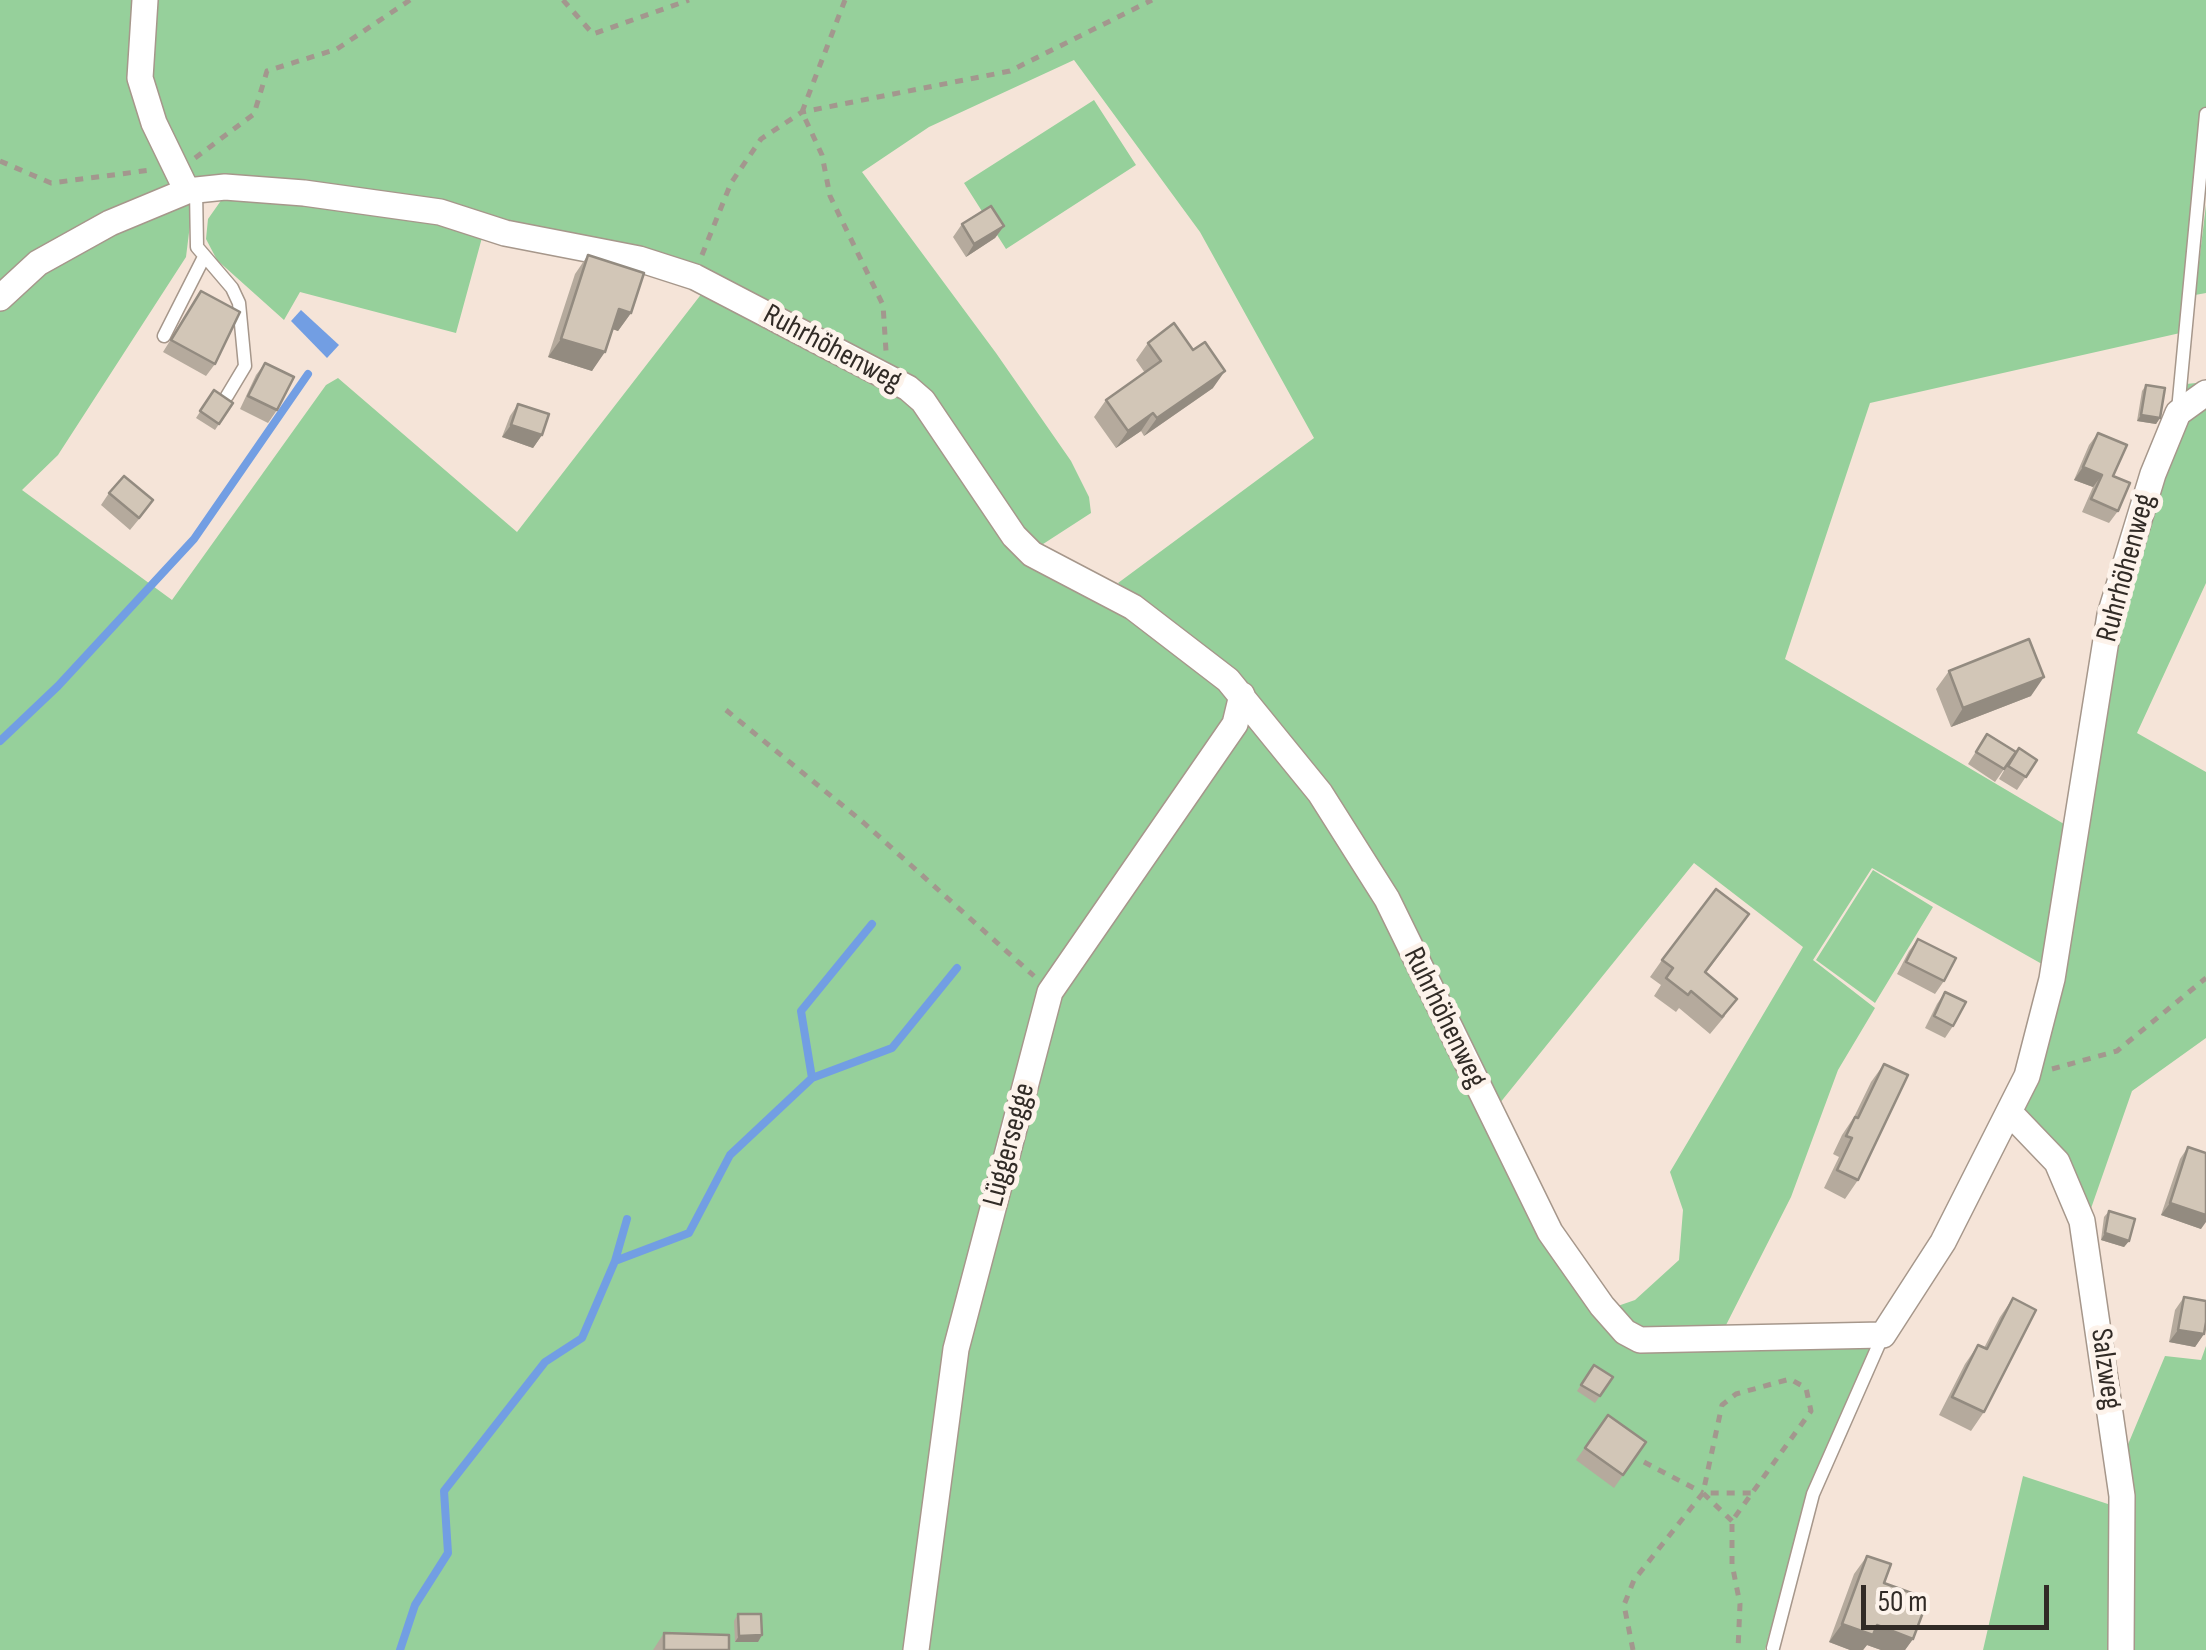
<!DOCTYPE html>
<meta charset="utf-8">
<style>
body{margin:0}
#map{position:relative;width:2206px;height:1650px;overflow:hidden;background:#f5e4d8;font-family:"Sofia Sans Condensed",sans-serif}
canvas{display:block}
.scale{position:absolute;left:1861px;top:1585px;width:188px;height:45px;box-sizing:border-box;border:5px solid #312b26;border-top:0;padding-left:12px;font-size:30px;line-height:35px;white-space:nowrap;color:#312b26;-webkit-text-stroke:8px #fdf3eb;paint-order:stroke}
</style>
<div id="map">
<canvas width="2206" height="1650"></canvas>
<div class="scale">50 m</div>
</div>
<script>
const ctx = document.querySelector('canvas').getContext('2d');
ctx.lineJoin = 'round';
function paint(path, color) { ctx.fillStyle = color; ctx.fill(path, 'evenodd'); }
const shape = rows => new Path2D(rows.map(r => 'M' + r).join(''));
function stroke(path, color, width, dash) { ctx.strokeStyle = color; ctx.lineWidth = width; ctx.lineCap = dash ? 'butt' : 'round'; ctx.setLineDash(dash || []); ctx.stroke(path); }
function drawText(font, color, halo, rows, align = 'center') {
  ctx.font = font + ' "Sofia Sans Condensed",sans-serif'; ctx.lineWidth = 10; ctx.setLineDash([]); ctx.textBaseline = 'middle'; ctx.strokeStyle = halo; ctx.fillStyle = color; for (const [text, x, y, turn = 0] of rows) {
    ctx.save(); ctx.translate(x, y); ctx.rotate((+turn || 0) * Math.PI / 180); ctx.textAlign = isNaN(turn) ? turn : align; if (halo) ctx.strokeText(text, 0, 0); ctx.fillText(text, 0, 0); ctx.restore();
  }
}
paint(shape([
 [0,0,2206,0,2206,117,2189,331,1870,403,1785,659,2069,827,2049,968,1872,868,1813,960,1875,1008,1838,1070,1791,1197,1723,1331,1638,1336,1609,1309,1635,1300,1679,1260,1683,1210,1670,1172,1803,947,1694,863,1495,1109,1393,896,1248,690,1118,583,1314,438,1200,232,1074,60,929,127,862,172,996,353,1071,461,1089,497,1091,513,1040,546,1023,535,925,395,695,273,536,237,185,188,0,292],
 [1094,100,1136,165,1006,249,964,183],
 [194,192,186,257,58,455,22,490,172,600,326,385,338,378,517,532,706,288,910,396,1015,545,1093,587,1231,689,1383,902,1552,1247,1638,1345,1873,1346,1807,1493,1765,1650,0,1650,0,304,41,265],
 [227,192,378,210,483,234,456,333,300,292,284,320,217,260,206,239,208,219],
 [2206,205,2206,293,2195,295],
 [2206,382,2206,583,2137,733,2206,772,2206,1038,2132,1091,2088,1217,2014,1110,2115,616,2186,384],
 [1873,870,1933,907,1875,1003,1816,960],
 [2206,1346,2206,1650,2125,1650,2124,1454,2165,1356,2201,1360],
 [2023,1476,2120,1508,2117,1650,1983,1650]
]), '#96d09b');
paint(shape([
 [301,310,339,345,327,358,291,321]
]), '#729ee3');
stroke(shape([
 [0,741,58,686,194,539,308,374],
 [812,1078,801,1011,872,924],
 [615,1261,627,1219],
 [400,1650,415,1605,448,1553,444,1491,545,1362,582,1338,615,1261,689,1233,730,1155,812,1078,892,1048,957,968]
]), '#729ee3', 8);
const service = shape([
 [196,190,197,247,232,288,239,303,245,366,227,396],
 [164,336,204,257],
 [2178,410,2206,114],
 [1773,1648,1813,1494,1883,1335]
]);
const minor = shape([
 [145,0,140,78,154,123,187,191],
 [0,298,38,263,110,223,187,191,225,187,304,193,440,212,505,233,639,259,695,277,908,388,923,401,1014,536,1032,554,1133,607,1228,680,1320,793,1387,899,1550,1232,1602,1306,1625,1332,1640,1340,1883,1335,1943,1242,2027,1076,2052,979,2110,615,2153,474,2178,413,2206,393],
 [2010,1113,2057,1162,2082,1221,2122,1496,2121,1650],
 [916,1650,956,1349,1050,992,1235,724,1242,695]
]);
stroke(service, '#a6978b', 15);
stroke(minor, '#a6978b', 28);
stroke(shape([
 [563,0,593,34,689,0],
 [845,0,802,112,822,155,830,196,883,305,886,351],
 [195,158,254,114,267,71,337,49,410,0],
 [0,161,51,183,151,170],
 [702,255,731,183,761,139,802,112,1010,71,1152,0],
 [726,710,864,823,1034,976],
 [2052,1069,2117,1051,2206,978],
 [1644,1462,1703,1493],
 [1732,1521,1703,1493,1751,1493],
 [1633,1650,1624,1605,1634,1580,1703,1493,1722,1405,1736,1394,1790,1379,1806,1388,1811,1411,1732,1521,1732,1564,1740,1604,1738,1650]
]), '#a3978e', 5, [8, 8]);
stroke(service, '#fff', 12);
stroke(minor, '#fff', 25);
paint(shape([
 [962,224,1004,226,995,238,966,257,953,237],
 [588,255,631,313,618,331,613,329,592,371,548,357,575,274],
 [201,291,215,364,206,376,163,352],
 [1148,343,1213,388,1144,436,1141,431,1116,448,1094,417,1106,400,1145,373,1136,360],
 [265,363,277,410,268,423,240,409,256,375],
 [2146,385,2160,418,2156,424,2137,421,2142,391],
 [214,390,233,403,215,430,196,418],
 [518,404,542,435,533,448,502,437,510,416],
 [2098,433,2113,476,2118,511,2109,523,2082,512,2093,487,2074,480,2089,445],
 [109,493,144,513,130,530,101,505],
 [1949,671,2031,696,1951,727,1936,689],
 [1987,734,2016,752,2037,760,2017,790,1999,779,2009,762,1995,782,1968,764],
 [1737,931,1706,973,1725,1016,1710,1034,1679,1008,1676,1012,1654,996,1661,985,1650,977,1662,960],
 [1918,939,1944,981,1935,994,1897,974,1909,951],
 [1945,992,1953,1026,1945,1038,1925,1028,1937,1004],
 [1884,1064,1858,1180,1845,1199,1824,1188,1839,1157,1833,1154,1842,1135,1854,1117,1871,1082],
 [2188,1147,2201,1229,2161,1215,2180,1159],
 [2109,1211,2129,1241,2124,1247,2101,1240,2104,1217],
 [2184,1297,2204,1334,2195,1347,2169,1342,2175,1310],
 [2013,1298,1984,1412,1971,1431,1939,1415,1965,1364,1978,1345,1984,1348,2000,1317],
 [1594,1365,1613,1377,1595,1403,1577,1391],
 [1608,1415,1646,1442,1614,1488,1576,1460],
 [1867,1556,1884,1583,1913,1639,1905,1650,1881,1650,1867,1645,1863,1650,1850,1650,1829,1642,1854,1574],
 [738,1614,762,1635,758,1642,735,1642,734,1621],
 [664,1633,664,1650,653,1650]
]), '#b5aa9d');
paint(shape([
 [1004,226,995,238,966,257,974,244],
 [619,309,631,313,618,331,606,327],
 [561,339,605,352,592,371,548,357],
 [1225,371,1213,388,1144,436,1157,418],
 [1153,413,1141,431,1116,448,1128,431],
 [2141,415,2160,418,2156,424,2137,421],
 [511,425,542,435,533,448,502,437],
 [2083,467,2102,475,2093,487,2074,480],
 [2044,677,2031,696,1951,727,1963,708],
 [2170,1203,2206,1215,2206,1222,2201,1229,2161,1215],
 [2105,1233,2129,1241,2124,1247,2101,1240],
 [2178,1330,2204,1334,2195,1347,2169,1342],
 [1842,1624,1877,1625,1913,1639,1905,1650,1881,1650,1867,1645,1863,1650,1850,1650,1829,1642],
 [762,1635,758,1642,735,1642,739,1636]
]), '#938b80');
const building = shape([
 [991,206,1004,226,974,244,962,224,991,206],
 [588,255,644,273,631,313,619,309,605,352,561,339,588,255],
 [201,291,240,312,215,364,171,340,201,291],
 [1174,323,1193,350,1205,342,1225,371,1157,418,1153,413,1128,431,1106,400,1161,361,1148,343,1174,323],
 [265,363,294,377,277,410,248,396,265,363],
 [2146,385,2165,388,2160,418,2141,415,2146,385],
 [214,390,233,403,219,424,200,411,214,390],
 [518,404,549,414,542,435,511,425,518,404],
 [2098,433,2127,445,2113,476,2130,483,2118,511,2091,499,2102,475,2083,467,2098,433],
 [124,476,153,500,139,518,109,493,124,476],
 [2029,639,2044,677,1963,708,1949,671,2029,639],
 [1987,734,2016,752,2004,769,1976,752,1987,734],
 [2019,748,2037,760,2026,777,2008,766,2019,748],
 [1716,889,1749,914,1705,972,1737,999,1722,1017,1691,991,1688,995,1666,978,1673,968,1662,960,1716,889],
 [1918,939,1956,958,1944,981,1906,962,1918,939],
 [1945,992,1966,1002,1953,1026,1934,1016,1945,992],
 [1884,1064,1908,1075,1858,1180,1837,1170,1852,1138,1846,1136,1855,1117,1858,1118,1884,1064],
 [2188,1147,2206,1153,2206,1215,2170,1203,2188,1147],
 [2109,1211,2135,1219,2129,1241,2105,1233,2109,1211],
 [2184,1297,2206,1301,2206,1322,2204,1334,2178,1330,2184,1297],
 [2013,1298,2036,1310,1984,1412,1952,1397,1978,1345,1987,1349,2013,1298],
 [1594,1365,1613,1377,1600,1396,1581,1385,1594,1365],
 [1608,1415,1646,1442,1623,1475,1585,1448,1608,1415],
 [1867,1556,1891,1564,1884,1583,1928,1599,1913,1639,1877,1625,1873,1635,1842,1624,1867,1556],
 [738,1614,761,1614,762,1635,739,1636,738,1614],
 [664,1633,729,1635,729,1650,664,1650,664,1633]
]);
paint(building, '#d2c6b7');
stroke(building, '#938b80', 2.5);
drawText('30px', '#312b26', '#fdf3eb', [
 ["Ruhrhöhenweg",832,349,28],
 ["Ruhrhöhenweg",2127,568,-75],
 ["Ruhrhöhenweg",1444,1018,64],
 ["Lüggersegge",1010,1145,-75],
 ["Salzweg",2105,1369,82]
]);
</script>
